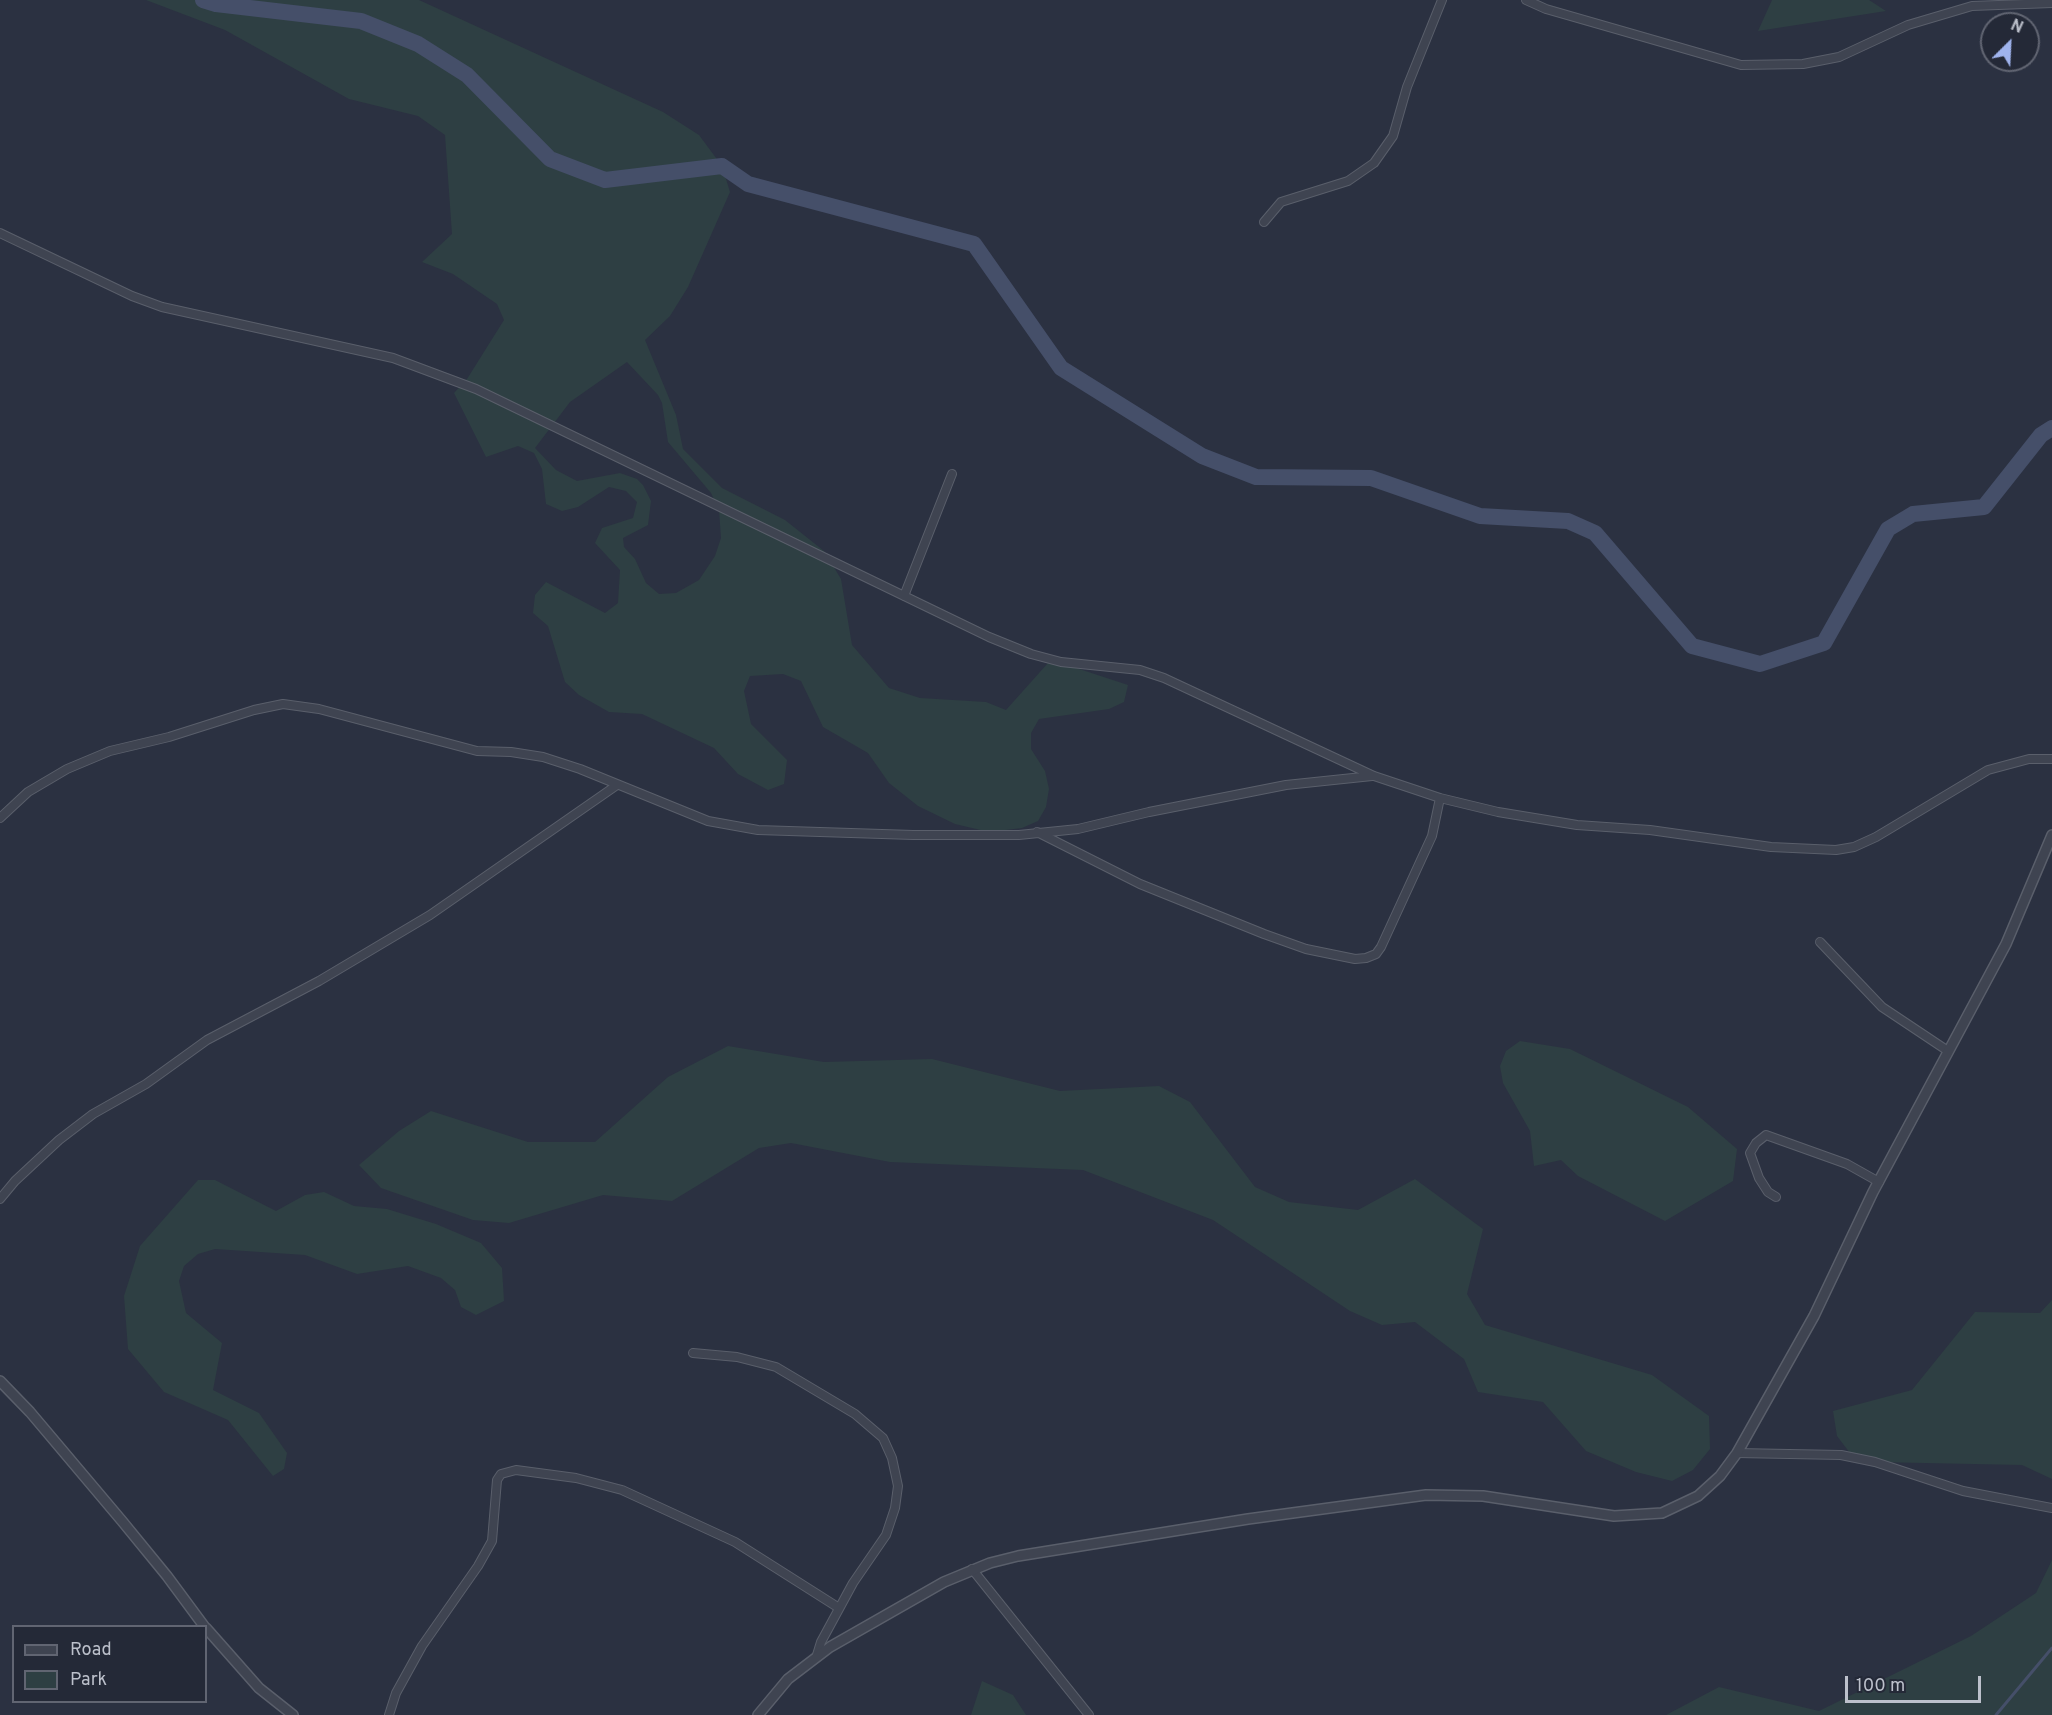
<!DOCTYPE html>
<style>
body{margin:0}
#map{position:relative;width:2052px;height:1715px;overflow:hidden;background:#2b3141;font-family:Overpass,sans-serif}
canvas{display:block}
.legend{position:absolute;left:12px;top:1625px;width:195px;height:78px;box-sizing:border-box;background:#242937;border:2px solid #616572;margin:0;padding:8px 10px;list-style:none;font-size:18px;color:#bcc0cb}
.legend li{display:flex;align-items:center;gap:12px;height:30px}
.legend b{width:30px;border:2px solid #616572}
.north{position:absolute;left:1980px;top:12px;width:60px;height:60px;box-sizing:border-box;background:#242937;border:2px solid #616572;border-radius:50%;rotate:24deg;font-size:16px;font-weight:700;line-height:24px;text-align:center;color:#bcc0cb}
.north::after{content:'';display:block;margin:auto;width:21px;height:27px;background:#9fb3ed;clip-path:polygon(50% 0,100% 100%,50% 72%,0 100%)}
.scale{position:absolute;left:1845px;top:1676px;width:136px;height:27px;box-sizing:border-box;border:3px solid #bcc0cb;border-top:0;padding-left:8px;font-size:18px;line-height:21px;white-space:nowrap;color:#bcc0cb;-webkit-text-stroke:4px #242937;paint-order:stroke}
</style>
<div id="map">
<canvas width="2052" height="1715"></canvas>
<ul class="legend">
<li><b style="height:8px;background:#3f4451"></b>Road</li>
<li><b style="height:16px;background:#2e3f43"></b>Park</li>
</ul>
<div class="north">N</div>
<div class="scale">100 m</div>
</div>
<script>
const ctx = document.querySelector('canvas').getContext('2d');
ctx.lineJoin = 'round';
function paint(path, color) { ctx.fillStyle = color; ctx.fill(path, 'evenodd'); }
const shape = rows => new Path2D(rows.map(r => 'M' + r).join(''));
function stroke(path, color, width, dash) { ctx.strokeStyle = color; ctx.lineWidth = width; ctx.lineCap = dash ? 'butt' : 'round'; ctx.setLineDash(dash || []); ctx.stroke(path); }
paint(shape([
 [146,0,419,0,663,112,699,135,722,166,730,192,688,287,670,316,645,340,676,415,683,449,722,488,785,520,824,551,841,579,852,645,889,688,920,698,986,702,1006,710,1048,663,1064,664,1128,685,1124,702,1109,709,1039,719,1031,733,1031,749,1045,771,1049,789,1046,807,1038,821,1022,828,989,832,955,824,918,806,889,783,868,753,823,727,801,681,783,674,750,676,744,691,751,724,787,760,784,784,768,790,738,774,714,748,642,714,609,712,579,695,565,682,548,626,533,613,535,595,546,582,605,613,618,603,620,570,595,543,602,528,633,518,637,502,626,491,609,487,578,507,562,511,546,504,542,469,534,453,518,446,486,457,454,393,467,379,504,320,497,304,453,274,422,262,452,234,445,135,418,116,349,99,225,30],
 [627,362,658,395,662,403,668,442,711,493,719,510,721,538,715,556,699,580,676,593,659,594,646,583,635,559,624,547,623,538,648,525,651,501,643,485,637,479,620,473,577,481,556,470,535,448,570,402],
 [1772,0,1869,0,1886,11,1758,31],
 [1520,1041,1570,1049,1688,1107,1737,1149,1733,1181,1665,1221,1578,1176,1561,1160,1534,1166,1530,1131,1503,1083,1500,1066,1506,1051],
 [728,1046,824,1062,932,1059,1060,1091,1159,1086,1190,1102,1255,1187,1289,1202,1358,1210,1415,1179,1483,1229,1467,1294,1485,1325,1652,1375,1709,1416,1710,1449,1693,1470,1672,1481,1636,1472,1586,1451,1543,1402,1478,1392,1464,1359,1415,1322,1382,1325,1350,1311,1213,1220,1083,1170,890,1162,791,1143,759,1148,672,1201,603,1195,509,1223,473,1220,381,1188,359,1165,399,1131,431,1111,528,1142,595,1142,668,1077],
 [198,1180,215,1180,276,1211,305,1195,324,1192,354,1206,387,1209,436,1224,481,1243,502,1268,504,1301,476,1315,461,1307,455,1290,441,1278,408,1266,357,1274,305,1255,215,1249,198,1254,184,1266,179,1281,186,1313,222,1343,213,1390,259,1413,287,1453,284,1469,273,1476,228,1420,164,1392,128,1349,124,1296,140,1246],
 [2052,1300,2052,1479,2022,1465,1875,1462,1853,1457,1837,1436,1833,1411,1912,1390,1975,1312,2040,1313],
 [2052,1560,2052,1715,1666,1715,1719,1687,1819,1711,1971,1636,2036,1593],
 [982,1681,1013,1695,1026,1715,971,1715]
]), '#2e3f43');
stroke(shape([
 [1996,1715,2052,1648]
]), '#454f69', 3);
stroke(shape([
 [203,0,216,4,361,21,418,44,467,75,550,159,605,180,722,166,748,184,974,244,1061,368,1202,456,1256,477,1371,478,1480,516,1568,521,1595,533,1692,646,1760,664,1824,643,1888,529,1913,514,1984,507,2041,435,2052,428]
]), '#454f69', 16);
const minor = shape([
 [1526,0,1546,9,1741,65,1803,64,1839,57,1908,25,1972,6,2052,3],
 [1264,222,1281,202,1348,181,1374,163,1393,136,1407,87,1442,0],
 [0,233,132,296,162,307,393,358,476,389,989,637,1031,654,1061,662,1140,670,1164,678,1374,776,1440,798,1498,812,1577,825,1650,830,1771,847,1836,850,1854,847,1876,837,1988,770,2029,759,2052,759],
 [904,596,952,474],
 [0,818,28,792,67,769,110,751,169,737,254,710,283,704,319,709,477,751,511,752,543,757,580,769,708,821,758,830,913,835,1019,835,1078,829,1149,812,1286,785,1372,776],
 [1037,832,1140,884,1264,934,1306,949,1355,959,1366,958,1376,954,1381,947,1432,836,1440,798],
 [1820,942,1882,1007,1948,1051],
 [1776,1197,1768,1192,1759,1178,1750,1153,1756,1143,1766,1135,1847,1164,1879,1182],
 [0,1199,15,1181,59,1140,93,1114,146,1084,207,1040,319,981,430,915,617,785],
 [693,1353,737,1357,776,1367,855,1414,883,1438,892,1458,898,1486,895,1508,886,1535,853,1583,821,1642,817,1655],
 [1737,1453,1841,1455,1875,1462,1963,1491,2052,1508],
 [972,1569,1089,1715],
 [389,1715,396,1693,422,1646,478,1566,492,1541,497,1480,501,1474,516,1470,576,1478,622,1490,735,1542,839,1608]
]);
const tertiary = shape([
 [0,1381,30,1412,122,1521,167,1576,204,1626],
 [206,1628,259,1688,293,1715],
 [758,1715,788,1679,830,1647,944,1582,990,1563,1018,1556,1248,1519,1426,1495,1483,1496,1614,1516,1662,1513,1698,1496,1720,1476,1737,1453,1814,1316,1873,1192,2006,944,2052,835]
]);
stroke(minor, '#5a5f6b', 10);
stroke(tertiary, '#5a5f6b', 12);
stroke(minor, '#3f4451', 8);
stroke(tertiary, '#3f4451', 9);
</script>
